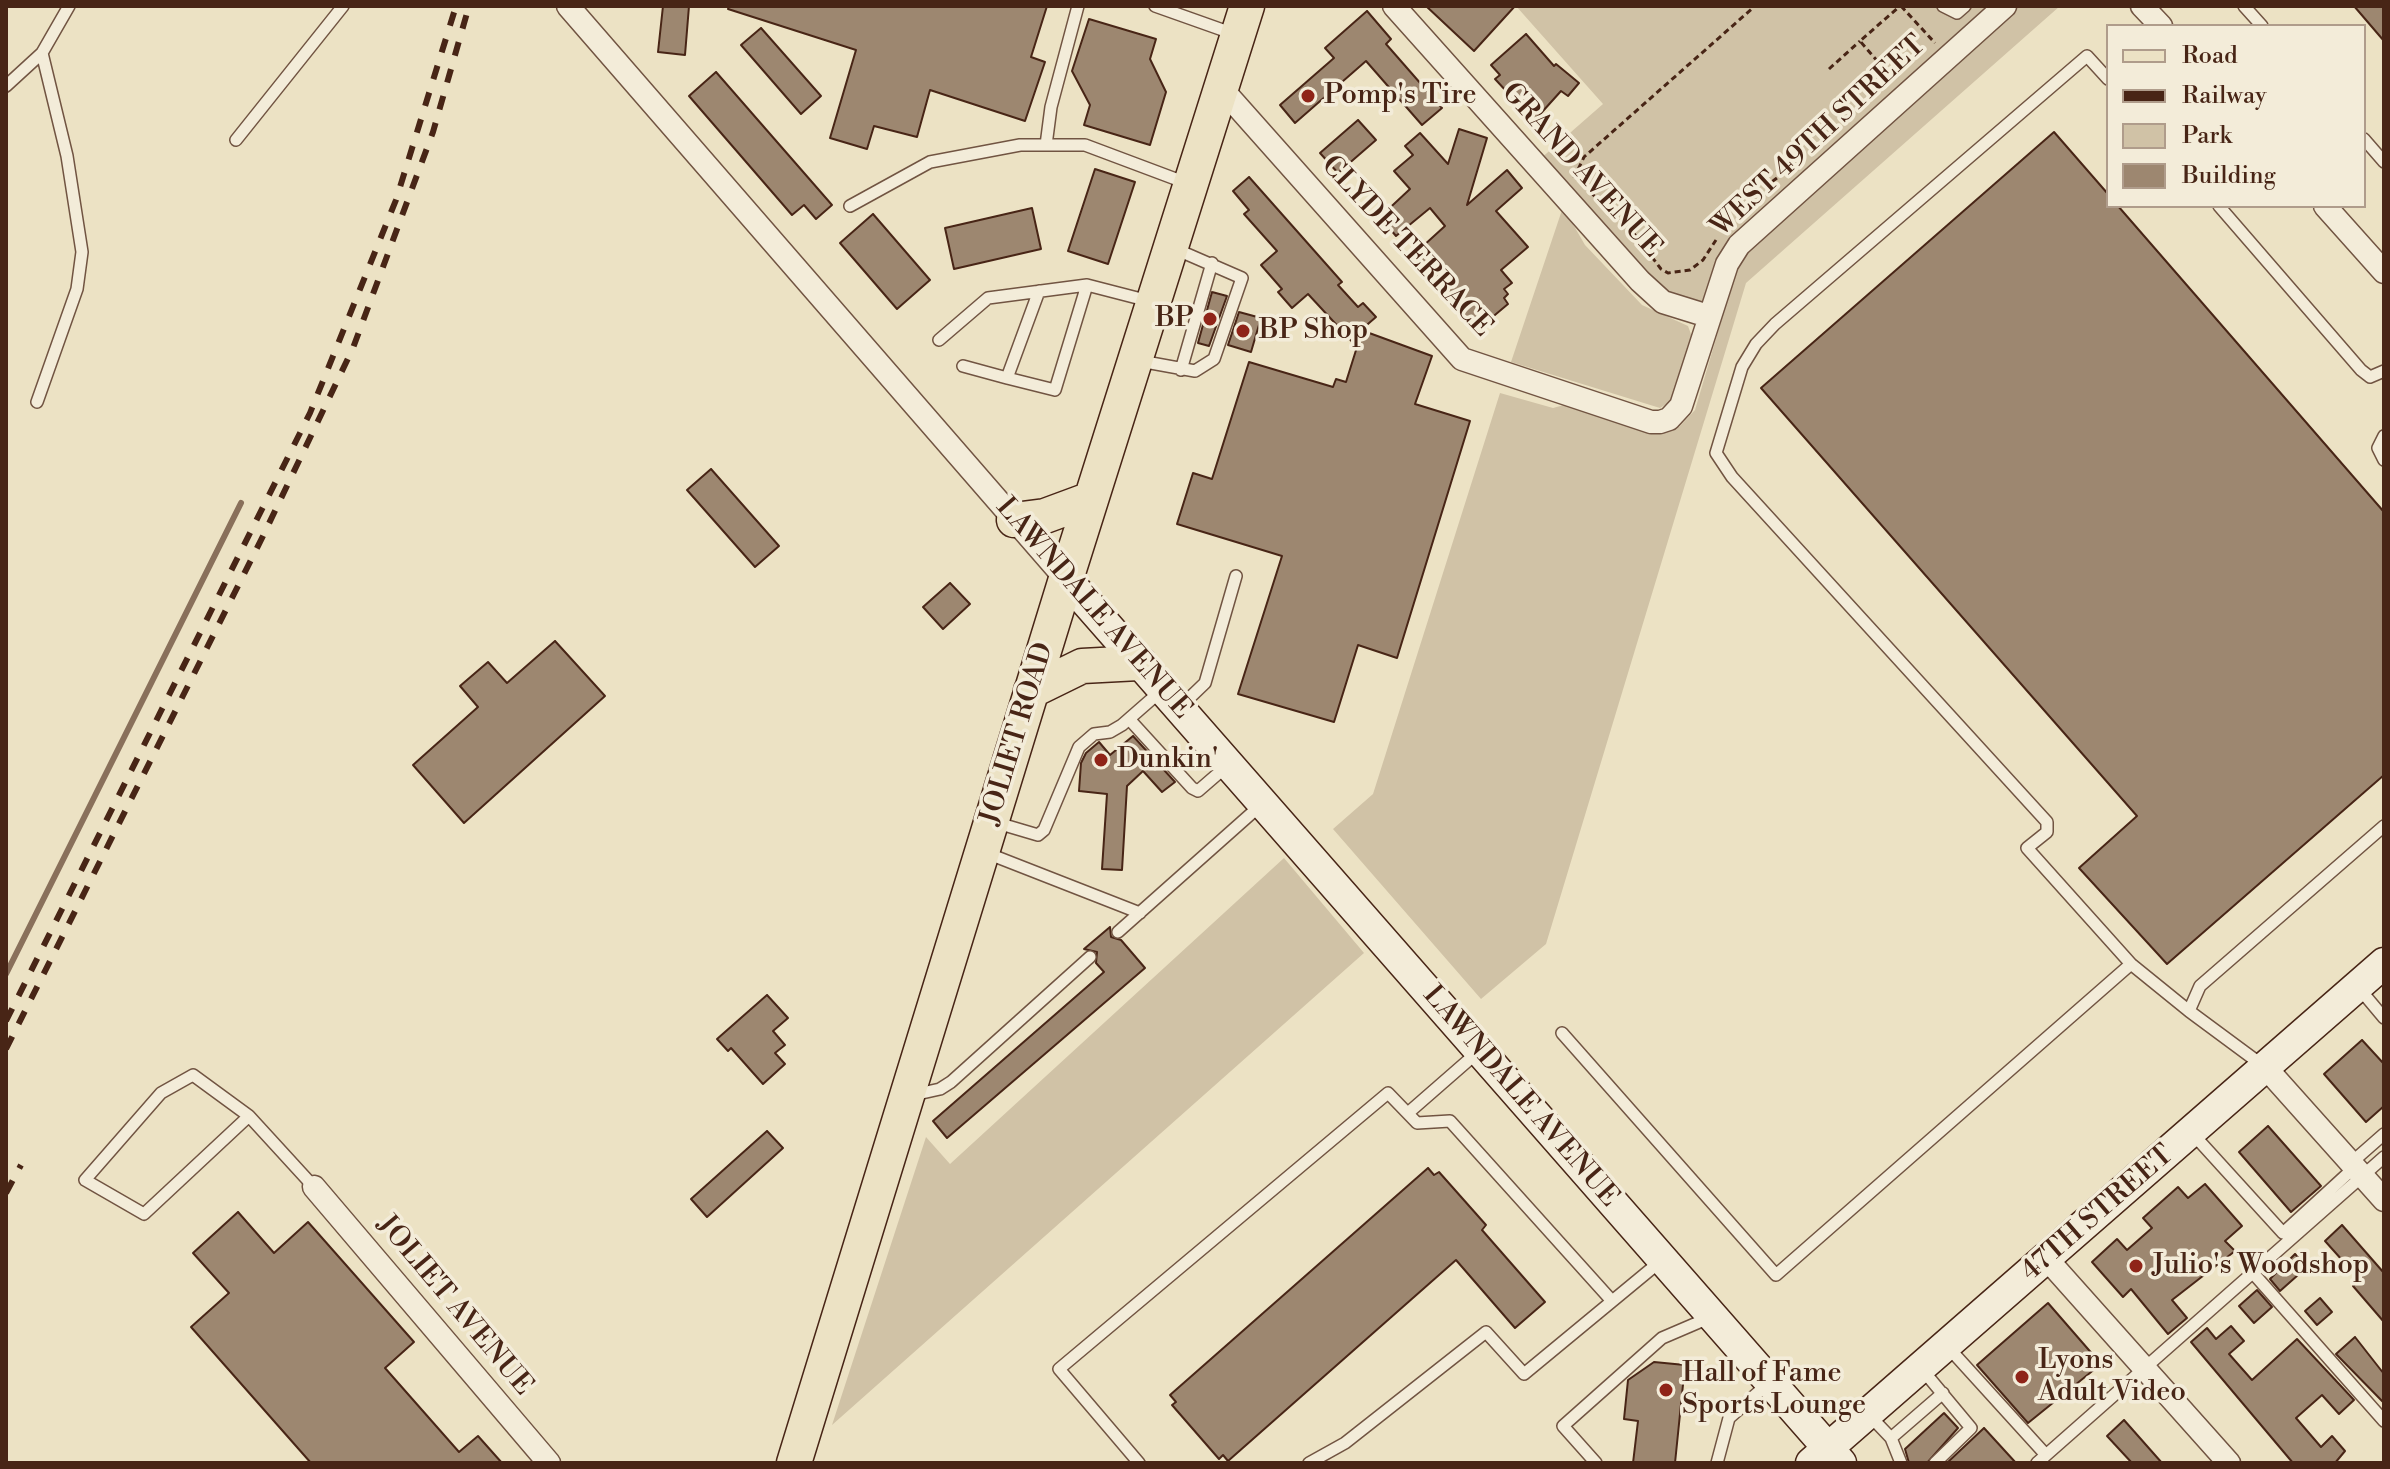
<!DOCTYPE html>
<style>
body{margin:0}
#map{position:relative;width:2390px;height:1469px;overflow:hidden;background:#ece2c4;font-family:"Libre Bodoni",serif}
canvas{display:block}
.frame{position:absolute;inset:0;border:8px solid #482516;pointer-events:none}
.legend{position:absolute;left:2106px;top:24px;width:260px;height:184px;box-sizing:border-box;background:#f3ecd9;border:2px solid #af9c8b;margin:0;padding:10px 14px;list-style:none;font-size:24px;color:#482516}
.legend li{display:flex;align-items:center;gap:16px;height:40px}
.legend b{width:40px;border:2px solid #af9c8b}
</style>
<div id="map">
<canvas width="2390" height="1469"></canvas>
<div class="frame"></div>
<ul class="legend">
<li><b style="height:10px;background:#ece2c4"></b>Road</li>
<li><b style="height:10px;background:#482516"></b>Railway</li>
<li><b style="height:22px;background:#d0c2a6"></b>Park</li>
<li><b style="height:22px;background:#9d8770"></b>Building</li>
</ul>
</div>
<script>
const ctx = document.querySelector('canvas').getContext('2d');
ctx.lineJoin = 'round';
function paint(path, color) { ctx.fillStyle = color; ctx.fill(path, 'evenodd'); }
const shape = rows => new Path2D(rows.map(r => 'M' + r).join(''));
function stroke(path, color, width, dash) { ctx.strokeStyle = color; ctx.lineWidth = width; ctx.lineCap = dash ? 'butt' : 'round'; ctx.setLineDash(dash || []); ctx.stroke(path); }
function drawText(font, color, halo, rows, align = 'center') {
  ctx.font = font + ' "Libre Bodoni",serif'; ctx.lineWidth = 7; ctx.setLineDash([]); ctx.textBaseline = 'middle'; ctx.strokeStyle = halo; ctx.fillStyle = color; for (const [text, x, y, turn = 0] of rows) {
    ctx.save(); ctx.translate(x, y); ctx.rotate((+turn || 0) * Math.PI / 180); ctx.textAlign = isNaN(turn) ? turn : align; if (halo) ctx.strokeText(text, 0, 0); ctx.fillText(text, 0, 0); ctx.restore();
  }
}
paint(shape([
 [1516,6,2060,6,1746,283,1546,944,1481,999,1333,829,1373,794,1500,393,1553,408,1564,405,1653,432,1679,427,1695,410,1723,315,1667,299,1539,160,1603,104],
 [1563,207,1585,245,1642,305,1688,326,1692,337,1671,401,1660,408,1511,362],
 [1284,858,1364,953,832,1425,926,1137,950,1164]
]), '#d0c2a6');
stroke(shape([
 [6,974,241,503]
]), '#89705b', 6);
const building = shape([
 [663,6,689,6,685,55,658,52,663,6],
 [729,6,1047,6,1031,57,1045,62,1025,121,930,90,917,137,874,126,867,149,830,138,856,50,728,9,729,6],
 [1426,6,1515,6,1474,51,1426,6],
 [2354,6,2384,6,2384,41,2354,6],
 [1367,11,1391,39,1386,44,1442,108,1422,125,1366,61,1295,123,1280,105,1334,58,1325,48,1367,11],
 [1089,19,1156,39,1150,59,1166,92,1150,145,1084,125,1090,105,1072,71,1089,19],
 [761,28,821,96,801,114,741,45,761,28],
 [1526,34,1554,66,1556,64,1579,83,1568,96,1561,91,1534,121,1495,79,1500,75,1491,65,1526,34],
 [716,72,832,205,816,219,804,205,792,215,689,96,716,72],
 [1358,120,1376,140,1338,173,1320,153,1358,120],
 [1459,129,1487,138,1467,205,1507,170,1522,188,1496,211,1528,247,1501,270,1512,283,1504,289,1508,294,1504,298,1508,304,1477,330,1411,257,1445,226,1430,208,1396,236,1380,217,1410,189,1394,171,1413,155,1405,146,1420,133,1448,164,1459,129],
 [2054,132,2108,194,2108,206,2118,206,2384,512,2384,775,2167,964,2079,868,2137,816,1761,388,2054,132],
 [1095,169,1135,182,1108,264,1068,251,1095,169],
 [1249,177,1342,282,1338,285,1358,307,1363,303,1376,317,1361,330,1432,356,1415,404,1470,421,1397,658,1358,645,1334,722,1238,694,1282,556,1177,524,1193,473,1212,479,1249,362,1333,387,1336,379,1346,382,1357,347,1308,294,1292,308,1278,292,1282,289,1261,265,1277,251,1244,214,1249,210,1233,191,1249,177],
 [1032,208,1041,249,954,269,945,228,1032,208],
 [873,214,930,280,897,309,840,243,873,214],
 [1212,292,1227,296,1209,346,1198,343,1212,292],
 [1239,312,1261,318,1251,352,1228,345,1239,312],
 [711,469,779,546,755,567,687,490,711,469],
 [950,583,970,604,943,629,923,607,950,583],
 [555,641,605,696,464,823,413,765,478,707,460,686,488,662,507,683,555,641],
 [1133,736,1175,782,1162,792,1143,771,1127,786,1122,870,1102,869,1107,794,1079,791,1081,763,1086,753,1099,742,1110,755,1133,736],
 [1110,927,1111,937,1121,940,1145,968,947,1138,933,1121,1104,972,1096,963,1097,952,1084,949,1110,927],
 [767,995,788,1018,773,1031,785,1045,775,1053,785,1064,763,1084,731,1048,728,1051,717,1039,767,995],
 [2362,1040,2384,1064,2384,1106,2366,1122,2324,1074,2362,1040],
 [2268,1126,2321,1186,2291,1212,2239,1152,2268,1126],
 [767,1131,783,1148,707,1217,691,1199,767,1131],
 [1428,1168,1434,1175,1439,1172,1486,1225,1482,1230,1545,1302,1515,1328,1456,1260,1228,1461,1223,1455,1219,1459,1172,1405,1176,1402,1170,1395,1428,1168],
 [2205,1184,2242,1226,2225,1241,2235,1251,2172,1300,2187,1318,2168,1334,2131,1289,2123,1297,2092,1262,2117,1239,2127,1250,2152,1228,2143,1218,2178,1187,2188,1198,2205,1184],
 [238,1212,274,1253,308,1222,414,1342,385,1368,459,1452,478,1436,502,1463,311,1463,191,1327,229,1293,193,1253,238,1212],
 [2342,1225,2384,1273,2384,1322,2353,1286,2360,1280,2325,1241,2342,1225],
 [2295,1254,2307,1267,2280,1291,2270,1279,2295,1254],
 [2257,1290,2272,1307,2254,1323,2239,1306,2257,1290],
 [2320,1298,2332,1312,2317,1325,2305,1311,2320,1298],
 [2048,1303,2101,1364,2028,1423,1977,1365,2048,1303],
 [2231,1326,2244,1341,2229,1354,2252,1380,2297,1339,2354,1400,2339,1414,2322,1395,2296,1418,2321,1447,2332,1436,2345,1451,2335,1463,2293,1463,2191,1342,2207,1328,2216,1339,2231,1326],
 [2355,1337,2384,1374,2384,1403,2336,1354,2355,1337],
 [1654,1362,1685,1365,1675,1463,1633,1463,1638,1421,1624,1419,1628,1380,1654,1362],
 [1944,1413,1958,1428,1927,1463,1909,1463,1905,1449,1944,1413],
 [2124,1420,2162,1463,2132,1463,2107,1436,2124,1420],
 [1984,1428,2016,1463,1951,1463,1949,1461,1984,1428]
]);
paint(building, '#9d8770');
stroke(building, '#482516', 2);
const lane = shape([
 [1155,6,1234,34],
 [1943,6,1957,13,1965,6],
 [2244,6,2262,26],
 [2108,79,2087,56,1775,324,1756,344,1742,367,1716,453,1732,477,2047,822,2047,832,2027,848,2131,964,2189,1011],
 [6,86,42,53],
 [2364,139,2384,162],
 [236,140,343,6],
 [1046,145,1051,107,1078,6],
 [850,206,930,162,1020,145,1085,145,1189,184],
 [2219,206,2361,370,2370,377,2384,371],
 [1039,291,1007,378,1055,390,1087,285],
 [939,340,988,298,1087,285,1149,301],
 [1140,361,1195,371,1214,359,1242,278,1173,248],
 [963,366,1007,378],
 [1181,370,1212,263],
 [37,402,77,289,82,252,67,156,42,53,69,6],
 [2384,436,2378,448,2384,460],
 [1179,708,1205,683,1236,576],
 [1129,719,1192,788,1198,791,1228,765],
 [994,822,1038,835,1044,830,1079,747,1094,734,1110,732,1122,725,1162,690],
 [984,852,1140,913],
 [1118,932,1262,804],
 [2358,987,2384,1018],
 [1562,1033,1776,1275,2131,964],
 [2262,1065,2189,1011,2200,986,2384,826],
 [913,1095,940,1089,951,1082,1090,957],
 [1408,1113,1479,1051],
 [249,1116,193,1075,161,1093,85,1180,144,1214,249,1116,314,1187],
 [2192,1133,2283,1233,2355,1167],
 [2351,1163,2384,1134],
 [2253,1273,2384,1421],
 [1947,1346,2046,1455],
 [1921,1368,1971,1428,1935,1463],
 [1870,1416,1891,1438,1943,1393],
 [1891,1438,1901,1463],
 [1139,1463,1059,1369,1388,1093,1417,1123,1450,1121,1612,1301],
 [1309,1463,1345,1443,1486,1332,1524,1374,1662,1260],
 [1596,1463,1563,1426,1662,1338,1711,1317],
 [1717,1463,1729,1418,1769,1383],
 [2037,1463,2384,1157]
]);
const street = shape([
 [568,6,1066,579],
 [1394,6,1640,281,1663,302,1708,316],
 [2142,6,2161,26],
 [1222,89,1462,359,1651,422,1660,422,1669,419,1681,406,1727,264,1739,245,2005,6],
 [2325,206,2384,272],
 [2266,1068,2384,1200],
 [314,1187,549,1463],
 [2046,1258,2229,1463]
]);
const secondary = shape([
 [1066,579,1841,1463],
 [1811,1463,2384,963]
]);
const primary = shape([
 [1014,520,1045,516,1091,499],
 [1031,691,1082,666,1139,663],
 [794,1463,1066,579,1247,6]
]);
stroke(lane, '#715442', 14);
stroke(street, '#715442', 25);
stroke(secondary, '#482516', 33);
stroke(primary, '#482516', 37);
stroke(shape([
 [1901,6,1935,43],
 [1829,69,1860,41],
 [1891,77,1860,41,1900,6],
 [1879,89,1909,62],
 [1574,178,1584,157,1755,6],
 [1590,192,1629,227,1661,269,1668,273,1690,270,1703,260,1716,240],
 [1722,230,1749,199,1793,166]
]), '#482516', 3, [6, 4]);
stroke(lane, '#f3ecd9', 11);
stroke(street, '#f3ecd9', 22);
stroke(secondary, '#f3ecd9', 30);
stroke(primary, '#ece2c4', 34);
stroke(shape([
 [6,1021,310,413,396,200,456,6],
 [6,1049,263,536,353,348,433,132,469,6],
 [6,1193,21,1165]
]), '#482516', 6, [14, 14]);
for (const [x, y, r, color] of [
 [1308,96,8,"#8f2418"],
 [1210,319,8,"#8f2418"],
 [1243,331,8,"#8f2418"],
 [1101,760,8,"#8f2418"],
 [2136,1266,8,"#8f2418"],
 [2022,1377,8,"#8f2418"],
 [1666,1390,8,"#8f2418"]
]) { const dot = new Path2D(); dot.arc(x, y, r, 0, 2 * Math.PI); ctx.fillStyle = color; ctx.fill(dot); stroke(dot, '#f3ecd9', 3); }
drawText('28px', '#482516', '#f3ecd9', [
 ["Pomp's Tire",1324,96],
 ["BP",1194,319,"right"],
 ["BP Shop",1259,331],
 ["Dunkin'",1117,760],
 ["Julio's Woodshop",2152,1266],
 ["Lyons",2038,1361],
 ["Adult Video",2038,1393],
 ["Hall of Fame",1682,1374],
 ["Sports Lounge",1682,1406]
], 'left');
drawText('28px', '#482516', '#f3ecd9', [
 ["WEST 49TH STREET",1819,137,-43],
 ["GRAND AVENUE",1581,171,48],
 ["CLYDE TERRACE",1406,247,47],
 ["LAWNDALE AVENUE",1093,609,49],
 ["JOLIET ROAD",1018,734,-73],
 ["LAWNDALE AVENUE",1520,1097,49],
 ["47TH STREET",2098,1214,-41],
 ["JOLIET AVENUE",454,1306,50]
]);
</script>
